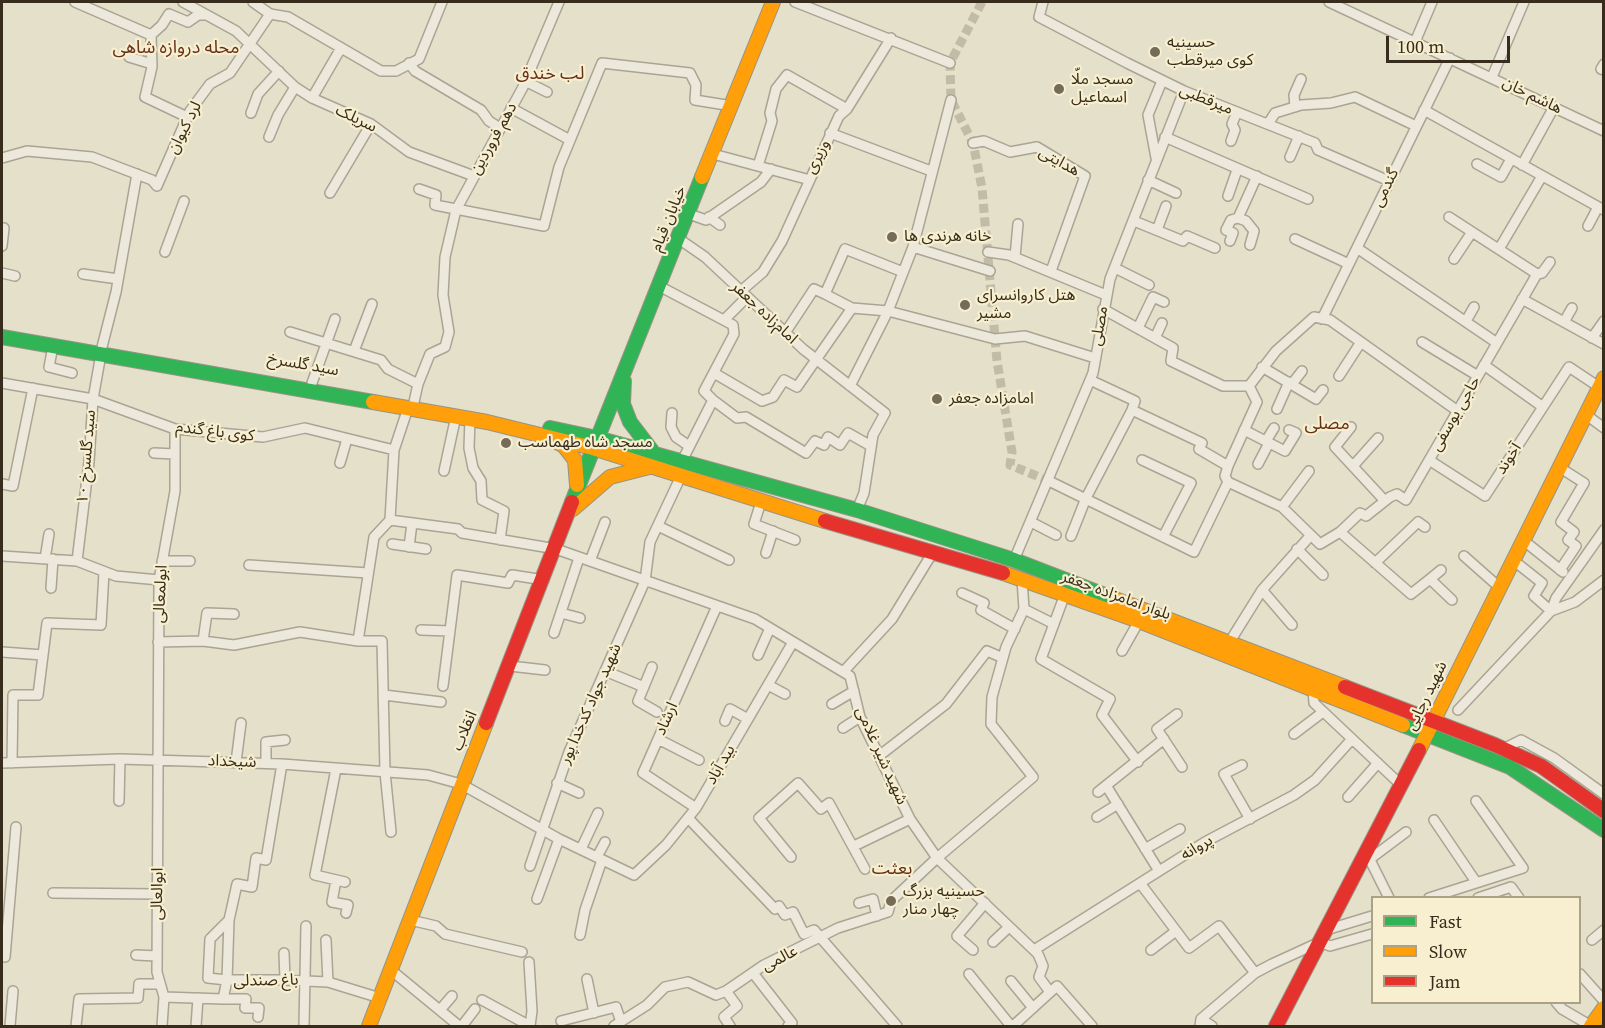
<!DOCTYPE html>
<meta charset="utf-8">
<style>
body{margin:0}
#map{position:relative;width:1605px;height:1028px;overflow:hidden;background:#e5e0ca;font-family:"Source Serif 4",serif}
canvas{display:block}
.frame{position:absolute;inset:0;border:3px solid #382c1c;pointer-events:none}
.legend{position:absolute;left:1371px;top:896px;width:210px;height:108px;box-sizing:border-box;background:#f7efcf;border:2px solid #aba187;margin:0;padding:8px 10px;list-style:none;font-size:18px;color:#382c1c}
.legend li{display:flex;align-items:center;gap:12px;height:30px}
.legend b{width:30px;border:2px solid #aba187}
.scale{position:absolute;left:1386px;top:36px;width:124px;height:27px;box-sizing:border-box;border:3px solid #382c1c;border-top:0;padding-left:8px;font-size:18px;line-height:21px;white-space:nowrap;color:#382c1c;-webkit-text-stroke:4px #f7efcf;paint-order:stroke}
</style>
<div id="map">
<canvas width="1605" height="1028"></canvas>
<div class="frame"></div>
<ul class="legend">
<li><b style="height:8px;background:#30b455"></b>Fast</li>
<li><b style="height:8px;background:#ff9f0a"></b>Slow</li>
<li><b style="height:8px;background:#e5322d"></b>Jam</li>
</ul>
<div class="scale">100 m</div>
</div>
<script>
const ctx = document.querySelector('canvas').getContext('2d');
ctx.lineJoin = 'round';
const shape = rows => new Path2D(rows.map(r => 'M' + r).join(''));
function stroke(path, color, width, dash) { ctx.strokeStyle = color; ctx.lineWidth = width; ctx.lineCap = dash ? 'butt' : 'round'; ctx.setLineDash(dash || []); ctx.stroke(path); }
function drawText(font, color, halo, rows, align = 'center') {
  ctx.font = font + ' "Source Serif 4","Noto Sans Arabic",serif'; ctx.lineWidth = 4.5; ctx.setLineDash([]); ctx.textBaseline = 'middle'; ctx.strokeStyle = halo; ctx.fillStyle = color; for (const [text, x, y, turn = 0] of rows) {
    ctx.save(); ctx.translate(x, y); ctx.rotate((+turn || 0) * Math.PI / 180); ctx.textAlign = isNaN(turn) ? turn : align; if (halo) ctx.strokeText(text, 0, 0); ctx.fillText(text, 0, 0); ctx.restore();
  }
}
stroke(shape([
 [982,2,950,63,951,100,973,143,982,188,997,361,1012,452,1010,465,1049,481]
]), '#c2bca7', 9, [9, 4.5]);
const street = shape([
 [75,2,151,35],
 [183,2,236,31,295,87,312,98,371,124,409,152,474,176],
 [253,2,270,14,288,17,381,71,396,71,419,59,442,2],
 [795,2,950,63],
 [1043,2,1039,17,1127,63,1184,91,1315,143,1318,150,1389,181],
 [1329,2,1604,131],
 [151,35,152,67,145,97,187,117],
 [151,35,162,25,169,14,188,22,198,15,207,15],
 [1415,42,1432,2],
 [129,57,152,64],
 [409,63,415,71,481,110,489,121,500,128],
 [1604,64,1601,69,1604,70],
 [1492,77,1524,2],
 [525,81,547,92],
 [312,98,341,48],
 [1295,107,1294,95,1301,79],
 [511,108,570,140],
 [1424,110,1604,210],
 [251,113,258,94,279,71],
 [1268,124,1275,113,1301,105,1331,103,1355,97,1416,126],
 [830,133,931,171],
 [269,137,278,115,295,87],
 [1165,137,1308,199],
 [1231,141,1235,130,1232,124,1237,112],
 [973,143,984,141,1010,152,1037,147,1085,176,1051,271],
 [713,154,810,180],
 [1290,157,1299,136],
 [2,158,27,151,92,157,152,180,157,186,190,111,210,84,230,73,270,14],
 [1156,158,1148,115,1162,81],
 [1477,164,1501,177,1511,159],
 [1522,165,1554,107],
 [758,166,772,121,770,113,776,89,787,75,847,109],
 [1148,180,1176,193],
 [419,189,436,195,435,205,544,226,559,167,602,63,690,73,696,85,695,100,732,106],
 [330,193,371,124],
 [1228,196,1237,170],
 [689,214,706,220,761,182,771,169],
 [709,217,720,225],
 [1449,217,1537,274],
 [1134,221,1183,241,1187,236,1215,248],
 [1588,226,1598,207],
 [1157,230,1166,206],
 [679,239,705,257,803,349,885,413,873,435,864,493,857,510],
 [1295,239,1349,264],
 [1230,241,1233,233,1226,230,1231,220,1238,218],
 [1250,245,1254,231,1246,221,1238,218,1257,176],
 [2,246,4,228],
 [913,247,990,271],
 [1357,248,1497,343],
 [1499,249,1542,176],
 [165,252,184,201],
 [988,252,1009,255,1106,295],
 [1015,257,1018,224],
 [1454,259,1472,232],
 [1115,268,1149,285],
 [2,273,15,276],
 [83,274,118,279],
 [659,286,733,325,734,334,704,391,713,400,681,463],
 [741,291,763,272,782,241,839,116,847,109,891,38],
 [825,294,852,308],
 [1522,299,1604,344],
 [1103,309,1173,348,1171,361,1223,386,1249,386],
 [725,319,747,297],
 [1322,319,1450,58],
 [1466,321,1474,307],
 [1564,322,1572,308],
 [1138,328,1153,297,1164,302],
 [290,332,381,360,388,369,418,384],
 [785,333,814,289,825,294,845,249,903,272],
 [1155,338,1162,323],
 [1592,338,1604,321],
 [1422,342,1478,376],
 [53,346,49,367,72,373],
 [102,347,116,292,137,174],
 [354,351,372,304],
 [1484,365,1543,407],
 [1262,367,1316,399,1323,390],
 [714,373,762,401,773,397,784,380,797,387,852,308,888,311,995,339,1025,336,1095,358],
 [1339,376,1361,342],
 [1090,380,1135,401,1132,410,1202,443,1199,449,1228,466],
 [2,383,93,399,175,429,263,437,305,428,394,450],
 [312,383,335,319],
 [1292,384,1302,371],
 [850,386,888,311,913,247,951,100],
 [1249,386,1276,351,1314,317,1330,320,1459,412],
 [713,400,737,418,746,417,806,453,815,441,824,445,828,437,840,445,848,433,871,446],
 [414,402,418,384,430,354,445,347,449,332,443,295,445,257,456,210,523,87,559,2],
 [1277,409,1289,382],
 [672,413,671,427,676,437,689,446],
 [1585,414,1604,428],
 [470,419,469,448,473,468,481,481,482,500,504,511,500,540],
 [1351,427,1335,447,1385,501],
 [1244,430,1285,451,1296,433,1289,430],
 [1266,441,1274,428],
 [154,453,175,454],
 [1142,460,1191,483,1163,537],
 [1429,460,1485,496,1569,367,1599,387],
 [340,463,347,439],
 [1258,464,1269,443],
 [1353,466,1378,438],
 [1559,467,1584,483,1561,522,1574,532,1568,540,1576,546,1560,570],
 [444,471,456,416],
 [1049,481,1194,552,1228,482,1225,476,1228,466,1257,402,1249,386],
 [1228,482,1282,507,1320,544,1340,532,1411,594,1430,579,1452,600],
 [2,484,13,486,33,388],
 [761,502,754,524,795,540],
 [1282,507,1309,471],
 [390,520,458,529,462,533,556,549,755,619,850,676,860,717,910,819,937,858,1038,954,1043,966,1039,977,1050,992],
 [1031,522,1056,535],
 [658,526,729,560],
 [1604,530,1556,598,1551,611,1575,602,1604,580],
 [1340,532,1360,513,1366,516,1390,497,1397,494,1406,500,1537,274,1542,273,1550,262],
 [1071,536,1086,498,1132,410],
 [1523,540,1563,572],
 [392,544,426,549],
 [409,547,412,523],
 [1297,549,1323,575],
 [766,553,773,531],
 [2,556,77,561,116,576,159,580],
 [1464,556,1499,587],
 [45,559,49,534],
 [1014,560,1093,373,1110,279,1184,91],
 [77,561,89,462,93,399,101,354],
 [162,561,190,561],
 [590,561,605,522],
 [1375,563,1418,522,1425,527],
 [249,565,368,573],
 [1430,579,1441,570],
 [51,588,53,559],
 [1262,590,1292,625],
 [962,593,984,603,981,610,1015,629],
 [1065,594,1041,659,1110,699,1102,715,1138,762],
 [1024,609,1054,624],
 [561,613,580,618],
 [421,630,450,631],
 [554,633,579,558],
 [203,641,207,613,234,614],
 [358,641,374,537,390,520,394,450,408,408],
 [158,642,203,641,234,645,300,632,358,641,382,641,385,772,391,832],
 [1229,643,1262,590,1311,535],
 [1122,651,1139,621],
 [2,652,43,655],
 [758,655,770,628],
 [510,666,545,670],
 [652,667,638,701,657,712],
 [605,671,644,687],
 [844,671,892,619,933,552],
 [768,685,785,694],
 [443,686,457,575,508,583,512,575,544,580],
 [1313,690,1314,703,1401,785],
 [384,695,441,702],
 [832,704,854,691],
 [1458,710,1551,611,1534,596,1542,583,1513,560],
 [1177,714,1157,729,1182,767],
 [725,721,730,709,748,719],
 [843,728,860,717],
 [1294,734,1323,712],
 [658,739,699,760],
 [1503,749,1521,740,1554,758,1604,794],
 [879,756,946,704,987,651,1003,658],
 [236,762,241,723],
 [2,763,120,759,282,764,428,775,461,784,559,839,634,875,666,845,696,808,793,642],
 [12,763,13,695,38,695,47,623,101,625,104,572],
 [266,763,266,742,285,740],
 [1242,765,1224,774,1250,819],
 [336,769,315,875,345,882],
 [557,783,579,793],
 [1107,787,1159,871],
 [1098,792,1164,739],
 [1348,797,1378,763],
 [119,801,120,759],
 [696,808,643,773,717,606],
 [1097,817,1118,804],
 [689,819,775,909,779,906,785,915,793,912,804,934,814,930,897,1026],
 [1434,820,1476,882],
 [854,846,910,819],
 [581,849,598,813],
 [1145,849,1180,829],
 [1366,852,1389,898],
 [597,857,605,842],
 [791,857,759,818,798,783,821,809,829,803,865,869],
 [1370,859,1406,832],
 [530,866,569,752,645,581,650,542,681,476],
 [336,880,332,902,348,905,346,913],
 [1140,883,1189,948,1219,926,1255,973],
 [53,893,158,894],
 [1429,898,1523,868,1476,801],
 [1478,898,1511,887,1519,898],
 [537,899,559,839],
 [859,903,873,899,877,916],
 [229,920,210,939,208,978,227,980,229,920,237,884,252,887,256,858,266,860,282,764],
 [410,920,436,926,445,934,522,952],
 [1326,930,1372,916],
 [580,935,585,910,602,860],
 [326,940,328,982],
 [1592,940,1604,930],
 [993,942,1009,927],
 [973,950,957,936,985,903],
 [1034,950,1205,842,1294,795,1315,780,1352,739],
 [1151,950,1176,931],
 [284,953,285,980],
 [136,955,157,956],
 [5,957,16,827],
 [391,970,459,1026],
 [753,973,792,1023,788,1026],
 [969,974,1011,1026],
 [1580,974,1604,1001],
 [587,979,594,1013],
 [1011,981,1033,1008],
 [726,991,737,1006,724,1017,730,1026],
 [164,997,223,999,227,980,285,980,328,982,380,998],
 [223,999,246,999,245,1008,259,1008,258,1017],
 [482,1000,530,1026,532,1011,529,962],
 [1556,1002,1562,1009,1591,1026],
 [440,1010,452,996],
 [1201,1019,1212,1026],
 [561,1021,616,1007,621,1022],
 [10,1026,13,991],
 [76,1026,79,999,138,998,139,984,160,984],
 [162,1026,164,997,157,972,159,580,175,491,175,429],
 [196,1026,198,998],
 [304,1026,306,926],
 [462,1026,475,1009],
 [614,1026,647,1005,665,987,688,982,716,995,726,991,764,965,838,928,888,912,891,901,937,858,1033,777,991,724,992,697,1006,647,1024,609,1022,579],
 [1013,1026,1057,986,1092,1026],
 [1200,1026,1201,1019,1255,973,1272,964,1320,942,1330,946,1372,934]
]);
const fast = shape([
 [2,337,373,402],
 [624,381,623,404,630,422,656,456],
 [550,428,597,438,857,510,1014,560,1115,599],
 [572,502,702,177],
 [1403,725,1510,767,1604,830]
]);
const slow = shape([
 [702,177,773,2],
 [373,402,487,422,593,448,825,521],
 [555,441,564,446,575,460,577,485],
 [573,509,610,477,649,467],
 [1003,573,1139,621,1403,725],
 [1115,599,1345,687],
 [1419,750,1604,378],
 [369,1026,486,723],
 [1591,1026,1604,1008]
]);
const jam = shape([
 [825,521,1003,573],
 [1345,687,1495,745,1541,766,1604,811],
 [486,723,572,502],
 [1276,1026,1419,750]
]);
stroke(street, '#aaa494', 12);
stroke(fast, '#999384', 16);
stroke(slow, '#999384', 16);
stroke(jam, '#999384', 16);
stroke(street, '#ece8dc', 9);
stroke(fast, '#30b455', 14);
stroke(slow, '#ff9f0a', 14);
stroke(jam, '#e5322d', 14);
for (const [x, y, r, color] of [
 [1155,52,6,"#756b59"],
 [1059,89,6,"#756b59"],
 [892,237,6,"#756b59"],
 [965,305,6,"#756b59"],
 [937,399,6,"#756b59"],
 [506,443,6,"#756b59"],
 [891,901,6,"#756b59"]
]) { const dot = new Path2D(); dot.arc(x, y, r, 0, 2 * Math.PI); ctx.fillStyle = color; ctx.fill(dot); stroke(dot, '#f7efcf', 2); }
drawText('16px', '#382c1c', '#f7efcf', [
 ["حسینیه",1167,43],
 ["کوی میرقطب",1167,61],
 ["مسجد ملّا",1071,80],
 ["اسماعیل",1071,98],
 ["خانه هرندی ها",904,237],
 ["هتل کاروانسرای",977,296],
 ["مشیر",977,314],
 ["امامزاده جعفر",949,399],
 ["مسجد شاه طهماسب",518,443],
 ["حسینیه بزرگ",903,892],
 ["چهار منار",903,910]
], 'left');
drawText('16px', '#382c1c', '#f7efcf', [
 ["هاشم خان",1532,96,26],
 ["میرقطبی",1206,100,22],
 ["سریلک",356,119,26],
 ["لرد کیوان",185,128,-63],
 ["دهم فروردین",494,139,-61],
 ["وزیری",818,157,-63],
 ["هدایتی",1059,162,29],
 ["گندمی",1386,188,-64],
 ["خیابان قیام",669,219,-68],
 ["امام‌زاده جعفر",764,313,43],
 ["مصلی",1100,326,-80],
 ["سید گلسرخ",303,365,10],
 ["حاجی یوسفی",1456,414,-60],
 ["کوی باغ گندم",215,432,7],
 ["سید گلسرخ ۱۰",87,457,-85],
 ["آخوند",1509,459,-57],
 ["ابولمعالی",161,594,-87],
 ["بلوار امامزاده جعفر",1116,596,20],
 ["شهید رجایی",1427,696,-64],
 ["شهید جواد کدخدا پور",591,704,-66],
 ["ارشاد",667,719,-66],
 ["انقلاب",465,731,-67],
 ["شهید شیر غلامی",881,756,66],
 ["شیخداد",232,762,2],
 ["بید آباد",721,765,-60],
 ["پروانه",1197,848,-31],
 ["ابوالعالی",158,894,-89],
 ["عالمی",780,959,-27],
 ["باغ صندلی",266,981,-1]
]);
drawText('18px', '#663119', '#f7efcf', [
 ["محله دروازه شاهی",176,48],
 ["لب خندق",550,74],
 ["مصلی",1327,424],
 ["بعثت",892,869]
]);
</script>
